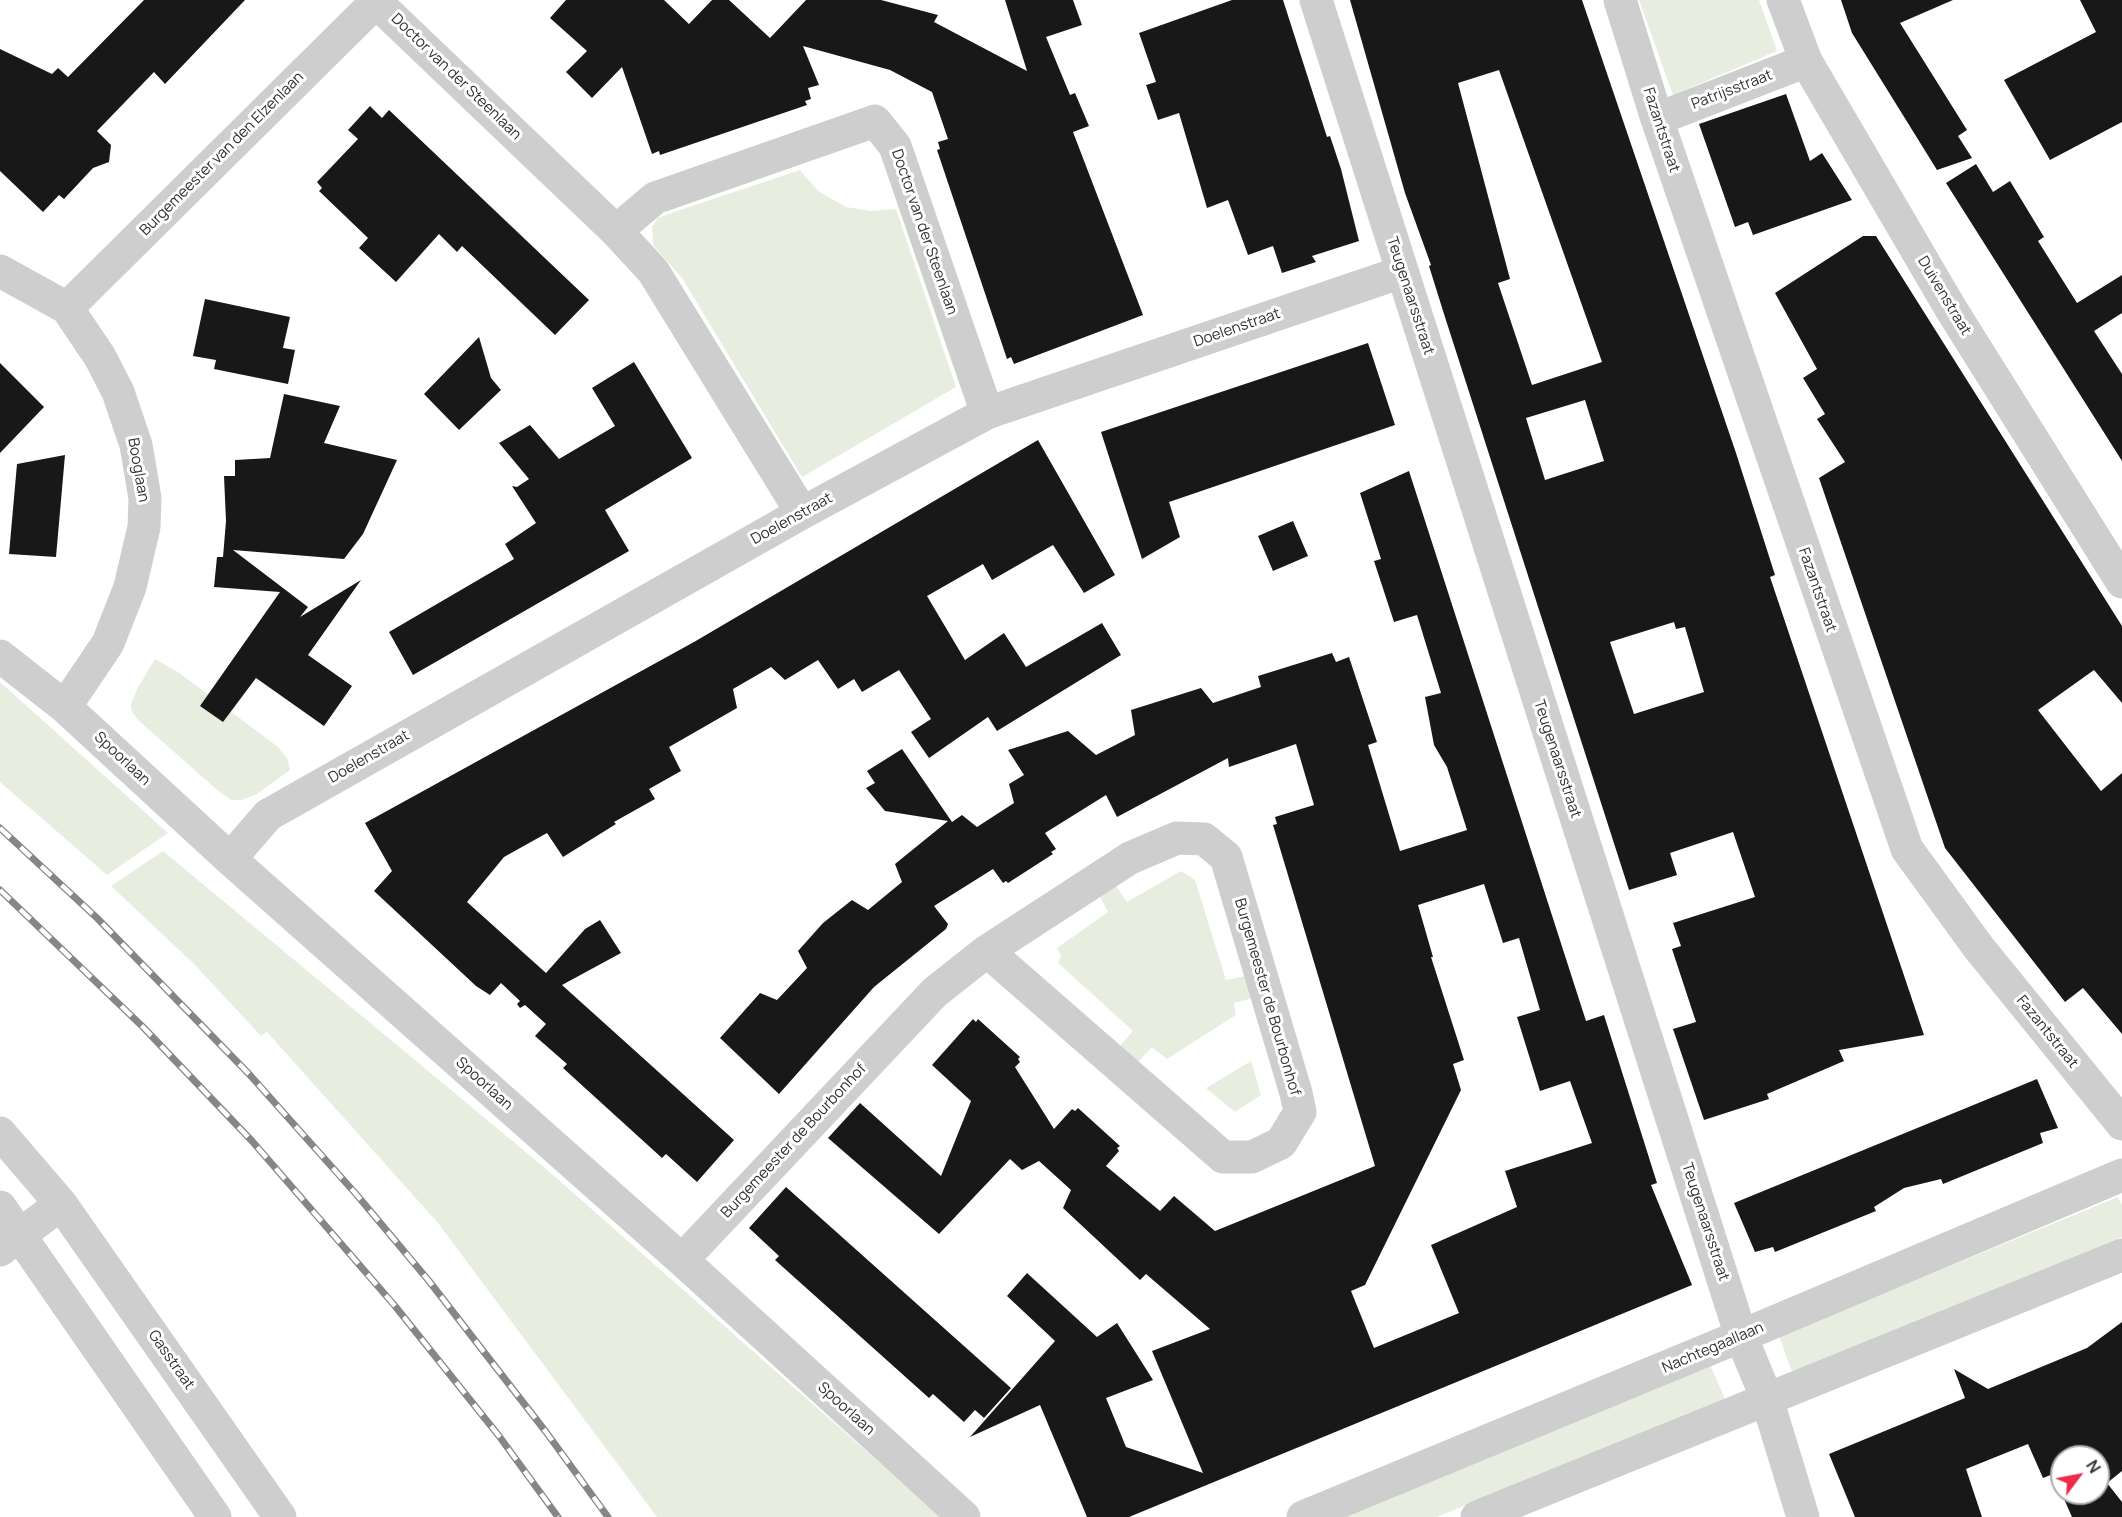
<!DOCTYPE html>
<style>
body{margin:0}
#map{position:relative;width:2122px;height:1517px;overflow:hidden;background:#fff;font-family:Manrope,sans-serif}
canvas{display:block}
.north{position:absolute;left:2050px;top:1445px;width:60px;height:60px;box-sizing:border-box;background:#fff;border:2px solid #adadad;border-radius:50%;rotate:58deg;font-size:16px;font-weight:700;line-height:24px;text-align:center;color:#313131}
.north::after{content:'';display:block;margin:auto;width:21px;height:27px;background:#f02b4a;clip-path:polygon(50% 0,100% 100%,50% 72%,0 100%)}
</style>
<div id="map">
<canvas width="2122" height="1517"></canvas>
<div class="north">N</div>
</div>
<script>
const ctx = document.querySelector('canvas').getContext('2d');
ctx.lineJoin = 'round';
function paint(path, color) { ctx.fillStyle = color; ctx.fill(path, 'evenodd'); }
const shape = rows => new Path2D(rows.map(r => 'M' + r).join(''));
function stroke(path, color, width, dash) { ctx.strokeStyle = color; ctx.lineWidth = width; ctx.lineCap = dash ? 'butt' : 'round'; ctx.setLineDash(dash || []); ctx.stroke(path); }
function drawText(font, color, halo, rows, align = 'center') {
  ctx.font = font + ' Manrope,sans-serif'; ctx.lineWidth = 6; ctx.setLineDash([]); ctx.textBaseline = 'middle'; ctx.strokeStyle = halo; ctx.fillStyle = color; for (const [text, x, y, turn = 0] of rows) {
    ctx.save(); ctx.translate(x, y); ctx.rotate((+turn || 0) * Math.PI / 180); ctx.textAlign = isNaN(turn) ? turn : align; if (halo) ctx.strokeText(text, 0, 0); ctx.fillText(text, 0, 0); ctx.restore();
  }
}
paint(shape([
 [1639,0,1759,0,1777,51,1673,95],
 [800,170,818,191,846,207,871,211,896,209,956,387,802,477,682,278,653,245,652,227,658,218,674,212],
 [155,659,178,672,278,747,288,760,290,770,257,794,242,800,231,800,215,788,139,721,132,712,131,705,137,689],
 [0,682,168,833,107,875,0,782],
 [163,851,545,1168,941,1517,657,1517,438,1223,267,1032,261,1036,193,963,111,886],
 [1181,871,1195,880,1226,980,1246,976,1253,998,1234,1003,1236,1015,1167,1059,1152,1047,1137,1063,1120,1046,1133,1031,1058,963,1061,955,1057,948,1108,912,1099,895,1115,885,1127,902],
 [1251,1061,1261,1095,1235,1112,1206,1088],
 [2118,1197,2122,1205,2122,1237,1792,1372,1779,1336],
 [1710,1365,1725,1399,1437,1517,1338,1517]
]), '#e8eedf');
paint(shape([
 [144,0,245,0,165,84,154,72,97,131,111,145,109,162,93,168,64,199,59,195,43,212,0,171,0,49,52,74,58,68,68,77],
 [566,0,664,0,689,24,712,0,729,0,770,38,806,0,881,0,938,15,934,22,1027,71,1005,0,1073,0,1082,25,1046,37,1070,95,1075,93,1089,126,1073,132,1143,315,1014,364,1011,357,1007,359,937,150,940,149,938,142,948,139,932,92,890,70,803,46,819,85,808,88,811,99,805,101,807,105,660,155,659,151,652,154,622,67,592,98,566,72,587,51,550,18],
 [1232,0,1283,0,1327,137,1330,136,1341,169,1359,241,1312,256,1316,262,1282,273,1273,246,1248,255,1228,200,1207,208,1179,113,1158,120,1146,85,1156,82,1139,33],
 [1350,0,1582,0,1736,453,1775,575,1770,577,1924,1035,1839,1050,1844,1061,1767,1094,1769,1099,1704,1120,1673,1029,1696,1022,1672,949,1681,946,1673,923,1755,897,1733,832,1670,853,1677,875,1629,890,1444,314,1429,266,1431,265,1405,193],
 [1499,70,1602,362,1532,385,1498,283,1510,279,1458,83],
 [1585,400,1604,461,1545,480,1526,418],
 [1674,622,1676,629,1685,627,1704,692,1634,714,1610,642],
 [1841,0,1953,0,1900,23,1967,130,1958,136,1972,158,1937,170,1852,33],
 [2080,0,2122,0,2122,122,2050,160,2004,80,2096,32],
 [1786,94,1810,161,1822,153,1852,200,1753,235,1748,222,1735,227,1699,124],
 [370,106,382,118,389,110,589,300,555,335,462,246,457,252,439,234,396,282,359,248,368,238,319,191,322,188,317,182,358,139,348,130],
 [1976,164,1993,192,2010,181,2044,237,2038,241,2077,303,2122,275,2122,313,2094,331,2122,374,2122,461,1946,183],
 [1863,236,1876,236,2122,626,2122,703,2094,670,2038,710,2101,791,2122,773,2122,1034,2083,988,2065,1002,1945,848,1819,478,1845,462,1817,419,1825,414,1803,378,1817,369,1775,293],
 [205,299,290,317,283,348,295,350,288,384,214,369,216,360,193,356],
 [479,337,491,378,501,390,459,430,424,394],
 [1368,343,1395,425,1169,502,1180,537,1142,559,1101,432],
 [634,362,692,458,605,510,629,551,413,675,389,632,514,559,505,544,536,523,512,486,517,487,529,479,499,443,530,425,559,459,615,426,592,388],
 [0,363,44,407,0,453],
 [284,394,340,406,324,443,397,460,363,534,344,559,233,550,308,607,300,617,361,580,308,655,352,686,324,726,256,678,223,722,200,706,280,592,214,587,217,557,223,557,226,521,224,476,235,476,235,460,270,458],
 [1038,440,1115,575,1084,593,1053,545,992,580,983,564,927,596,965,660,1004,633,1026,667,1102,623,1121,655,997,731,988,717,929,758,911,732,931,719,899,670,862,692,854,679,838,689,818,660,785,680,771,667,733,689,737,708,669,747,681,771,649,789,655,799,614,822,616,824,563,857,547,833,504,857,467,902,546,973,585,929,600,920,621,953,562,985,734,1140,697,1182,666,1154,662,1158,563,1068,567,1064,535,1036,546,1024,525,1005,520,1008,517,1004,520,1001,501,983,490,995,476,986,374,891,392,871,365,823,694,642],
 [65,455,56,557,9,554,17,464],
 [1409,471,1586,1021,1604,1015,1657,1183,1651,1185,1692,1285,1129,1517,1087,1517,1040,1405,970,1437,1055,1341,1007,1296,1027,1273,1097,1337,1117,1323,1153,1380,1106,1398,1126,1447,1203,1473,1152,1351,1210,1329,1146,1274,1140,1280,1063,1208,1071,1190,1039,1161,1022,1170,1010,1159,939,1234,828,1138,860,1103,941,1176,971,1101,932,1065,973,1019,976,1022,978,1019,1020,1057,1018,1059,1020,1062,1015,1067,1054,1129,1072,1109,1075,1111,1078,1108,1120,1146,1117,1148,1119,1151,1106,1166,1160,1211,1174,1196,1215,1231,1375,1166,1273,825,1277,824,1275,817,1314,805,1296,744,1229,767,1228,758,1117,817,1106,795,1045,833,1056,849,1051,852,1053,854,1008,883,1006,881,1003,883,993,869,934,906,948,924,946,929,874,987,779,1094,720,1038,760,993,777,1000,807,968,798,951,823,923,852,900,868,910,902,882,895,864,948,821,885,811,866,788,875,783,867,771,902,749,952,822,962,815,977,827,1014,803,1009,784,1024,775,1008,750,1068,731,1096,755,1135,735,1131,710,1201,688,1213,703,1261,687,1258,676,1332,653,1336,662,1349,657,1377,742,1368,745,1400,851,1467,830,1447,767,1434,745,1425,697,1441,693,1417,615,1394,622,1374,561,1381,559,1360,493],
 [1484,884,1503,943,1519,938,1540,1010,1517,1017,1540,1091,1570,1081,1592,1143,1505,1171,1517,1207,1431,1245,1459,1313,1374,1348,1351,1291,1365,1285,1461,1090,1453,1064,1464,1060,1431,957,1433,957,1418,905],
 [1293,521,1308,556,1273,571,1258,536],
 [2037,1079,2058,1128,2040,1133,2043,1143,1943,1184,1941,1179,1904,1188,1874,1207,1876,1211,1775,1252,1773,1247,1755,1252,1734,1203],
 [786,1187,1011,1388,984,1418,975,1410,964,1422,933,1394,929,1398,775,1260,779,1256,749,1228],
 [2122,1322,2122,1471,2107,1483,2122,1502,2122,1517,2072,1517,2053,1474,2043,1478,2028,1444,1966,1469,1982,1517,1855,1517,1829,1454,1965,1398,1954,1369,1988,1389,2087,1348],
 [2062,1457,2098,1457,2098,1493,2062,1493]
]), '#181818');
stroke(shape([
 [374,0,616,231,653,271,802,513],
 [1316,0,1741,1336,1767,1399,1803,1517],
 [1620,0,1657,119,1907,849,1979,948,2122,1124],
 [1783,0,1806,61,1951,309,2122,582],
 [1657,119,1806,61],
 [616,231,655,198,875,121,895,146,987,413],
 [0,271,67,308,100,357,118,392,136,445,145,498,144,527,130,587,108,643,65,707],
 [67,308,378,0],
 [0,656,65,707,230,859,682,1260,964,1517],
 [1177,838,1204,839,1226,857,1296,1093,1300,1112,1281,1143,1252,1157,1223,1157,987,951,1130,858,1177,838],
 [230,859,268,815,802,513,987,413,1402,272],
 [0,1133,61,1204,280,1517],
 [0,1207,215,1517],
 [0,1250,61,1204],
 [682,1260,935,992,987,951],
 [1303,1517,1741,1336,2122,1175],
 [1477,1517,2122,1255]
]), '#cecece', 33);
const rail = shape([
 [0,828,97,918,249,1074,356,1194,429,1281,546,1432,608,1517],
 [0,890,143,1027,252,1141,395,1306,499,1436,558,1517]
]);
stroke(rail, '#868686', 7);
stroke(rail, '#fff', 4.5, [14]);
drawText('15px', '#313131', '#fff', [
 ["Doctor van der Steenlaan",456,77,44],
 ["Patrijsstraat",1732,90,-21],
 ["Fazantstraat",1661,130,72],
 ["Burgemeester van den Elzenlaan",222,154,-45],
 ["Doctor van der Steenlaan",924,232,71],
 ["Teugenaarsstraat",1410,296,72],
 ["Duivenstraat",1944,296,59],
 ["Doelenstraat",1237,328,-19],
 ["Booglaan",138,470,80],
 ["Doelenstraat",792,519,-29],
 ["Fazantstraat",1817,590,71],
 ["Doelenstraat",369,757,-30],
 ["Spoorlaan",122,759,43],
 ["Teugenaarsstraat",1557,759,72],
 ["Burgemeester de Bourbonhof",1267,997,74],
 ["Fazantstraat",2047,1032,51],
 ["Spoorlaan",484,1084,42],
 ["Burgemeester de Bourbonhof",794,1141,-47],
 ["Teugenaarsstraat",1705,1222,72],
 ["Nachtegaallaan",1713,1348,-23],
 ["Gasstraat",171,1360,55],
 ["Spoorlaan",846,1409,42]
]);
</script>
